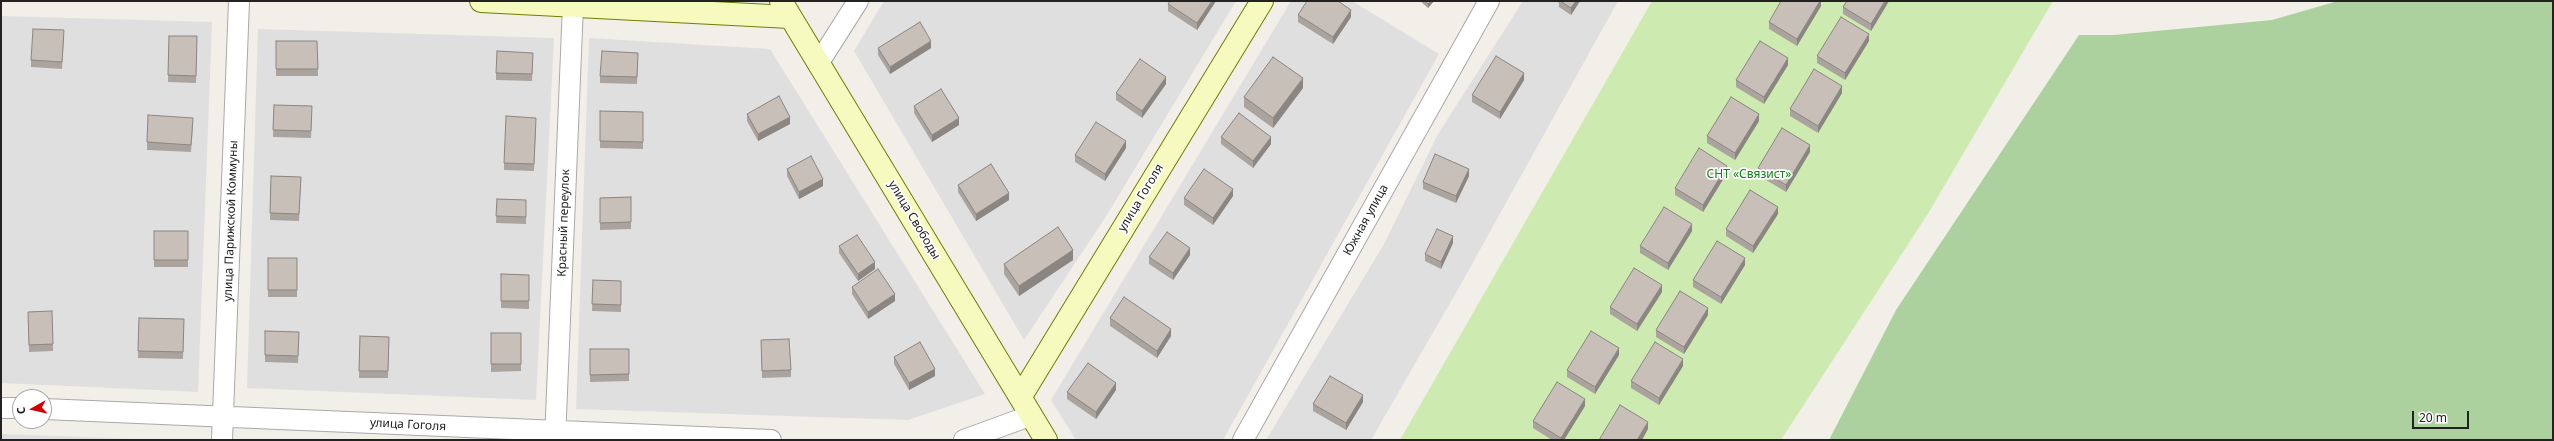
<!DOCTYPE html>
<meta charset="utf-8">
<style>
body{margin:0}
#map{position:relative;width:2554px;height:441px;overflow:hidden;background:#f2efe9;font-family:"Noto Sans",sans-serif}
canvas{display:block}
.frame{position:absolute;inset:0;border:2px solid #222;pointer-events:none}
.north{position:absolute;left:12px;top:389px;width:40px;height:40px;box-sizing:border-box;background:#fff;border:1px solid #a7a7a7;border-radius:50%;rotate:262deg;font-size:11px;font-weight:700;line-height:16px;text-align:center;color:#222}
.north::after{content:'';display:block;margin:auto;width:14px;height:18px;background:#d40000;clip-path:polygon(50% 0,100% 100%,50% 72%,0 100%)}
.scale{position:absolute;left:2412px;top:411px;width:57px;height:18px;box-sizing:border-box;border:2px solid #222;border-top:0;padding-left:5px;font-size:12px;line-height:14px;white-space:nowrap;color:#222;-webkit-text-stroke:3px #fff;paint-order:stroke}
</style>
<div id="map">
<canvas width="2554" height="441"></canvas>
<div class="frame"></div>
<div class="north">С</div>
<div class="scale">20 m</div>
</div>
<script>
const ctx = document.querySelector('canvas').getContext('2d');
ctx.lineJoin = 'round';
function paint(path, color) { ctx.fillStyle = color; ctx.fill(path, 'evenodd'); }
const shape = rows => new Path2D(rows.map(r => 'M' + r).join(''));
function stroke(path, color, width, dash) { ctx.strokeStyle = color; ctx.lineWidth = width; ctx.lineCap = dash ? 'butt' : 'round'; ctx.setLineDash(dash || []); ctx.stroke(path); }
function drawText(font, color, halo, rows, align = 'center') {
  ctx.font = font + ' "Noto Sans",sans-serif'; ctx.lineWidth = 3.5; ctx.setLineDash([]); ctx.textBaseline = 'middle'; ctx.strokeStyle = halo; ctx.fillStyle = color; for (const [text, x, y, turn = 0] of rows) {
    ctx.save(); ctx.translate(x, y); ctx.rotate((+turn || 0) * Math.PI / 180); ctx.textAlign = isNaN(turn) ? turn : align; if (halo) ctx.strokeText(text, 0, 0); ctx.fillText(text, 0, 0); ctx.restore();
  }
}
paint(shape([
 [884,1,1236,1,1105,218,1024,340,854,51],
 [1291,1,1352,1,1439,54,1223,440,1076,440,1051,400],
 [1523,1,1618,1,1461,284,1371,440,1266,440,1384,244,1438,134],
 [1,16,212,22,198,392,1,383],
 [258,29,554,38,536,400,247,388],
 [589,38,770,49,985,394,908,420,576,409],
 [1,434,163,440,1,440]
]), '#e0dfdf');
paint(shape([
 [1652,1,2053,1,1929,212,1781,440,1400,440]
]), '#cdebb0');
paint(shape([
 [2338,1,2553,1,2553,440,1829,440,1896,310,2079,35,2114,35,2272,20]
]), '#add19e');
const street = shape([
 [818,64,858,1],
 [1,408,20,408],
 [44,409,771,440],
 [222,440,239,1],
 [555,440,573,5],
 [964,440,1032,415],
 [1243,440,1489,1]
]);
const secondary = shape([
 [481,1,790,17],
 [781,1,1046,440],
 [1021,396,1262,1]
]);
stroke(street, '#a9a9a9', 22);
stroke(secondary, '#707d05', 24);
stroke(street, '#fff', 20);
stroke(secondary, '#f7fabf', 22);
paint(shape([
 [1170,1,1216,1,1197,30,1168,11,1168,4],
 [1420,1,1434,1,1428,8],
 [1556,1,1580,1,1571,15,1559,7,1559,3],
 [1821,1,1821,6,1797,46,1769,29,1769,22],
 [1847,1,1889,1,1871,31,1843,14,1843,7],
 [1298,15,1351,17,1333,44,1298,22],
 [169,36,197,36,196,83,168,82],
 [64,37,62,69,31,67,31,60],
 [276,41,317,41,318,76,276,76],
 [1869,41,1845,80,1817,63,1817,56],
 [878,48,931,48,890,74,878,55],
 [533,60,532,81,496,80,496,73],
 [638,60,637,84,600,83,600,76],
 [1788,65,1764,104,1736,87,1736,80],
 [1524,80,1500,119,1472,102,1472,95],
 [1166,84,1142,118,1116,100,1116,93],
 [1303,88,1273,128,1244,107,1244,97],
 [1842,93,1818,133,1790,116,1790,109],
 [274,105,312,113,311,138,273,137],
 [914,106,959,125,932,142,914,113],
 [600,111,643,112,643,149,600,148],
 [747,114,790,124,758,141,747,121],
 [1759,121,1735,160,1707,143,1707,136],
 [193,125,191,152,147,150,147,142],
 [536,125,534,171,504,170,504,163],
 [1221,137,1271,144,1253,168,1221,144],
 [1126,148,1105,181,1075,162,1075,155],
 [1810,152,1786,192,1758,175,1758,168],
 [787,169,823,186,799,199,787,176],
 [1727,173,1703,212,1675,195,1675,188],
 [271,176,301,177,299,221,270,220],
 [1469,176,1456,203,1423,189,1423,182],
 [958,185,1009,200,976,221,958,192],
 [1233,196,1213,225,1184,205,1184,198],
 [631,197,631,229,600,230,600,198],
 [497,199,526,200,526,224,496,223],
 [1778,214,1753,253,1726,236,1726,229],
 [154,231,188,231,188,267,154,267],
 [1692,231,1668,270,1640,253,1640,246],
 [1453,243,1441,269,1425,261,1425,254],
 [839,246,875,269,858,281,839,253],
 [1190,255,1173,280,1149,264,1149,257],
 [268,258,297,258,297,297,268,297],
 [1073,260,1019,296,1004,274,1004,264],
 [1745,265,1721,304,1693,287,1693,280],
 [501,274,529,275,529,309,501,308],
 [593,280,621,281,621,312,592,311],
 [852,287,895,301,868,319,852,294],
 [1662,292,1637,331,1610,314,1610,307],
 [28,312,53,344,53,351,29,352],
 [1708,315,1684,354,1656,337,1656,330],
 [139,318,184,319,183,359,138,358],
 [1110,318,1171,336,1157,358,1110,326],
 [265,331,299,332,298,363,265,362],
 [491,333,521,333,521,371,491,372],
 [360,336,389,337,388,378,359,378],
 [761,347,791,370,791,377,762,378],
 [590,349,629,349,629,381,590,382],
 [1619,355,1595,394,1567,377,1567,370],
 [894,357,935,376,909,390,894,364],
 [1683,366,1659,405,1631,388,1631,381],
 [1116,390,1096,419,1067,399,1067,392],
 [1363,402,1346,430,1313,411,1313,404],
 [1585,406,1564,440,1552,440,1533,428,1533,421]
]), '#aba49e');
paint(shape([
 [1212,1,1216,1,1197,30,1197,23],
 [1431,1,1434,1,1428,8,1428,4],
 [1576,1,1580,1,1571,15,1571,8],
 [1820,1,1821,1,1821,6,1797,46,1797,39],
 [1885,1,1889,1,1871,31,1871,24],
 [1351,10,1351,17,1333,44,1333,37],
 [1869,34,1869,41,1845,80,1845,73],
 [931,41,931,48,890,74,890,67],
 [1788,58,1788,65,1764,104,1764,97],
 [1524,73,1524,80,1500,119,1500,112],
 [1166,77,1166,84,1142,118,1142,111],
 [1303,78,1303,88,1273,128,1273,118],
 [1842,86,1842,93,1818,133,1818,126],
 [1759,114,1759,121,1735,160,1735,153],
 [790,117,790,124,758,141,758,134],
 [959,118,959,125,932,142,932,135],
 [1271,137,1271,144,1253,168,1253,161],
 [1126,141,1126,148,1105,181,1105,174],
 [1810,145,1810,152,1786,192,1786,185],
 [1727,166,1727,173,1703,212,1703,205],
 [1469,169,1469,176,1456,203,1456,196],
 [823,179,823,186,799,199,799,192],
 [1233,189,1233,196,1213,225,1213,218],
 [1009,193,1009,200,976,221,976,214],
 [1778,207,1778,214,1753,253,1753,246],
 [1692,224,1692,231,1668,270,1668,263],
 [1453,236,1453,243,1441,269,1441,262],
 [1190,248,1190,255,1173,280,1173,273],
 [1073,250,1073,260,1019,296,1019,286],
 [1745,258,1745,265,1721,304,1721,297],
 [875,262,875,269,858,281,858,274],
 [1662,285,1662,292,1637,331,1637,324],
 [895,294,895,301,868,319,868,312],
 [1708,308,1708,315,1684,354,1684,347],
 [1171,329,1171,336,1157,358,1157,351],
 [1619,348,1619,355,1595,394,1595,387],
 [1683,359,1683,366,1659,405,1659,398],
 [935,369,935,376,909,390,909,383],
 [1116,383,1116,390,1096,419,1096,412],
 [1363,395,1363,402,1346,430,1346,423],
 [1585,399,1585,406,1564,440,1561,440,1561,438],
 [1648,422,1648,429,1642,440,1637,440]
]), '#8b8681');
const building = shape([
 [1170,1,1212,1,1197,23,1168,4,1170,1],
 [1307,1,1338,1,1351,10,1333,37,1298,15,1307,1],
 [1424,1,1431,1,1428,4,1424,1],
 [1560,1,1576,1,1571,8,1560,1],
 [1781,1,1820,1,1797,39,1769,22,1781,1],
 [1847,1,1885,1,1871,24,1843,7,1847,1],
 [1841,17,1869,34,1845,73,1817,56,1841,17],
 [920,22,931,41,890,67,878,48,920,22],
 [33,29,64,30,62,62,31,60,33,29],
 [169,36,197,36,196,76,168,75,169,36],
 [276,41,317,41,318,69,276,69,276,41],
 [1760,41,1788,58,1764,97,1736,80,1760,41],
 [497,51,533,53,532,74,496,73,497,51],
 [602,51,638,53,637,77,600,76,602,51],
 [1496,56,1524,73,1500,112,1472,95,1496,56],
 [1273,57,1303,78,1273,118,1244,97,1273,57],
 [1140,59,1166,77,1142,111,1116,93,1140,59],
 [1814,69,1842,86,1818,126,1790,109,1814,69],
 [941,89,959,118,932,135,914,106,941,89],
 [779,96,790,117,758,134,747,114,779,96],
 [1731,97,1759,114,1735,153,1707,136,1731,97],
 [274,105,312,106,311,131,273,130,274,105],
 [600,111,643,112,643,142,600,141,600,111],
 [1239,113,1271,137,1253,161,1221,137,1239,113],
 [148,115,193,118,191,145,147,142,148,115],
 [506,116,536,118,534,164,504,163,506,116],
 [1096,122,1126,141,1105,174,1075,155,1096,122],
 [1782,128,1810,145,1786,185,1758,168,1782,128],
 [1699,148,1727,166,1703,205,1675,188,1699,148],
 [1435,154,1469,169,1456,196,1423,182,1435,154],
 [811,156,823,179,799,192,787,169,811,156],
 [991,164,1009,193,976,214,958,185,991,164],
 [1204,169,1233,189,1213,218,1184,198,1204,169],
 [271,176,301,177,299,214,270,213,271,176],
 [1750,190,1778,207,1753,246,1726,229,1750,190],
 [631,197,631,222,600,223,600,198,631,197],
 [497,199,526,200,526,217,496,216,497,199],
 [1664,207,1692,224,1668,263,1640,246,1664,207],
 [1058,227,1073,250,1019,286,1004,264,1058,227],
 [1437,229,1453,236,1441,262,1425,254,1437,229],
 [154,231,188,231,188,260,154,260,154,231],
 [1167,232,1190,248,1173,273,1149,257,1167,232],
 [857,235,875,262,858,274,839,246,857,235],
 [1717,241,1745,258,1721,297,1693,280,1717,241],
 [268,258,297,258,297,290,268,290,268,258],
 [1634,268,1662,285,1637,324,1610,307,1634,268],
 [878,269,895,294,868,312,852,287,878,269],
 [501,274,529,275,529,301,501,301,501,274],
 [593,280,621,281,621,305,592,304,593,280],
 [1680,291,1708,308,1684,347,1656,330,1680,291],
 [1124,297,1171,329,1157,351,1110,318,1124,297],
 [52,311,53,344,29,345,28,312,52,311],
 [139,318,184,319,183,352,138,351,139,318],
 [265,331,299,332,298,356,265,355,265,331],
 [1591,331,1619,348,1595,387,1567,370,1591,331],
 [491,333,521,333,521,364,491,364,491,333],
 [360,336,389,337,388,371,359,371,360,336],
 [789,339,791,370,762,371,761,340,789,339],
 [920,342,935,369,909,383,894,357,920,342],
 [1655,342,1683,359,1659,398,1631,381,1655,342],
 [590,349,629,349,629,374,590,375,590,349],
 [1088,363,1116,383,1096,412,1067,392,1088,363],
 [1330,376,1363,395,1346,423,1313,404,1330,376],
 [1557,382,1585,399,1561,438,1533,421,1557,382],
 [1620,405,1648,422,1637,440,1599,440,1620,405]
]);
paint(building, '#c7bfb8');
stroke(building, '#8b8681', 1);
drawText('12px', '#0c8416', '#fff', [
 ["СНТ «Связист»",1749,175]
]);
drawText('12px', '#222', '#fff', [
 ["улица Гоголя",1141,198,-59],
 ["улица Свободы",914,220,59],
 ["Южная улица",1366,220,-61],
 ["улица Парижской Коммуны",231,221,-88],
 ["Красный переулок",564,223,-88],
 ["улица Гоголя",408,425,3]
]);
</script>
